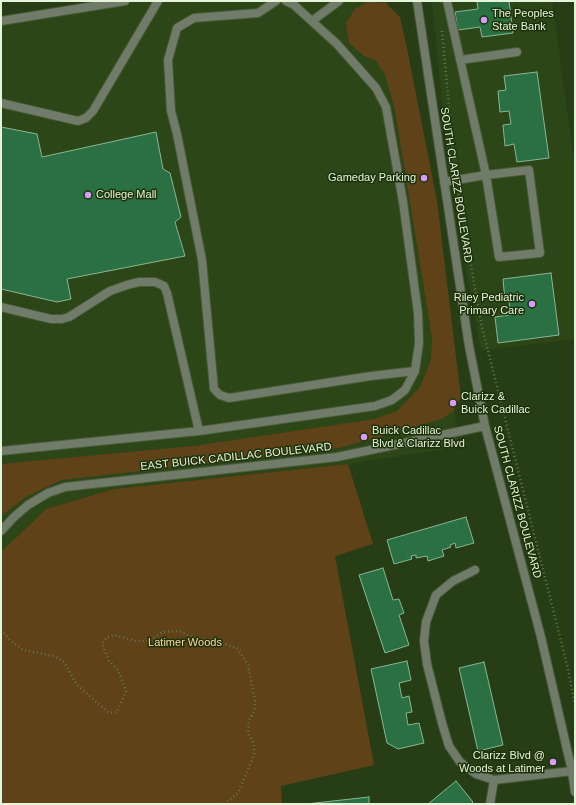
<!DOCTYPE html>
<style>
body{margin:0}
#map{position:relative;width:576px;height:805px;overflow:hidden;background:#273d15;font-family:Arial,sans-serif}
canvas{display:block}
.frame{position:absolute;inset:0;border:2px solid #e6f4dc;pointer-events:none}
</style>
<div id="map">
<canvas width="576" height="805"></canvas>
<div class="frame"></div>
</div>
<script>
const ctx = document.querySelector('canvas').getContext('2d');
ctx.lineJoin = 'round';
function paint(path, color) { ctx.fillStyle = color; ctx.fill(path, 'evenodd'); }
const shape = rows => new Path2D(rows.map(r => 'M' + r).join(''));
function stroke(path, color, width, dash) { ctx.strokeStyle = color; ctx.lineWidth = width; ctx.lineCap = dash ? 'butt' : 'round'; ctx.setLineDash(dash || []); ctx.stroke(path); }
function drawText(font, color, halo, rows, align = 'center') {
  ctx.font = font + ' Arial,sans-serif'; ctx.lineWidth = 3; ctx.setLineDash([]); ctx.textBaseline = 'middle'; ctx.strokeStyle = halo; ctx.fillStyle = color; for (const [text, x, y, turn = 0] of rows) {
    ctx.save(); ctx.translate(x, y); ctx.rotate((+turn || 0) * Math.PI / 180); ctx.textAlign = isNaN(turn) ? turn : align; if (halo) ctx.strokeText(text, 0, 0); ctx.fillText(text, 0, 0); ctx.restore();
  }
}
paint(shape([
 [101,1,387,1,460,447,348,464,114,489,46,509,1,552,1,16],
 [432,1,552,1,575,168,575,339,481,351,449,175]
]), '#2d4617');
paint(shape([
 [368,2,386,3,400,17,407,48,437,201,461,398,454,410,442,419,339,448,62,480,27,496,1,516,1,464,194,446,375,419,397,411,420,387,431,360,432,337,395,110,385,74,375,60,364,56,349,43,346,23,355,9],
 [348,464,373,544,335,556,374,765,281,786,282,804,1,804,1,552,46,509,114,489]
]), '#604218');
const building = shape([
 [477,1,509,1,513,33,482,37,480,27,458,30,455,12,478,9,477,1],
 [537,72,549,158,517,162,514,144,505,146,503,125,511,124,509,111,500,112,498,91,506,90,504,76,537,72],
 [1,127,37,134,42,157,156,132,163,169,170,173,181,217,175,222,185,256,67,279,71,299,57,302,1,289,1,127],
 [551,273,559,335,498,343,495,317,523,313,522,308,510,310,509,300,505,301,503,279,551,273],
 [466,517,474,543,456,548,455,543,450,545,451,547,442,550,444,556,428,561,427,556,416,558,416,555,411,556,412,559,394,564,387,540,466,517],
 [383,568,393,600,399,599,404,613,399,615,409,645,385,653,359,575,383,568],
 [407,661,411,680,399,683,402,698,409,696,412,712,406,713,408,725,419,723,424,743,398,749,387,743,371,669,407,661],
 [484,662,503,745,478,751,459,668,484,662],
 [456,781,473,802,471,804,428,804,456,781],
 [369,797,369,804,306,804,369,797]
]);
paint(building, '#2a7043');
stroke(building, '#89b695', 1);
const service = shape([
 [276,1,258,13,194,18,177,28,168,60,171,111,177,134,202,260,214,389,220,395,229,398,371,376,415,371],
 [1,21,125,1],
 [312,21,339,1],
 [460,60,517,52],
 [1,103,78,121,86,118,93,111,158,1],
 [529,170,540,253,499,257,486,175,529,170],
 [444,182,486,175,447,1],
 [1,307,51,319,62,319,69,317,110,291,127,285,139,282,155,282,164,286,167,293,199,431],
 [1,451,199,431,375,406,392,400,405,390,415,371,419,343,418,313,403,202,386,107,376,88,337,44,294,5,286,1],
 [475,570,453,581,436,595,426,622,424,641,427,664,442,723,449,746,460,762,476,774,494,780,572,771],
 [490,804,494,780]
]);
const tertiary = shape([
 [417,1,469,346,485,426,541,637,572,771,575,792],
 [1,531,14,517,28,505,48,493,65,487,337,457,485,426]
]);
stroke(service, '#465a35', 10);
stroke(tertiary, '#465a35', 10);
stroke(shape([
 [442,31,455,171],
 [458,190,481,323,568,669,575,706],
 [1,630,11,641,23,650,54,656,64,662,77,685,109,713,117,712,126,691,118,670,109,661,102,644,107,637,115,635,135,641,149,641,163,632,179,631,194,638,216,640,238,649,248,665,255,701,254,712,249,720,248,733,254,744,254,755,238,793,224,804]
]), '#627653', 2.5, [1, 3]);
stroke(service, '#707b69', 8);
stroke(tertiary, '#707b69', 8);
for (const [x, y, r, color] of [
 [484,20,4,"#d79bf9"],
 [424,178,4,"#d79bf9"],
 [88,195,4,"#d79bf9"],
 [532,304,4,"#d79bf9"],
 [453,403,4,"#d79bf9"],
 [364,437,4,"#d79bf9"],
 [553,762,4,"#d79bf9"]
]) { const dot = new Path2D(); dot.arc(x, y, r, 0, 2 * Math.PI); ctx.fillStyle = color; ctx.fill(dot); stroke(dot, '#1d320a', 1.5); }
drawText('11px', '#e6f4dc', '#1d320a', [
 ["The Peoples",492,14],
 ["State Bank",492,27],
 ["Gameday Parking",416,178,"right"],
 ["College Mall",96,195],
 ["Riley Pediatric",524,298,"right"],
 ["Primary Care",524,311,"right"],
 ["Clarizz &",461,397],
 ["Buick Cadillac",461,410],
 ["Buick Cadillac",372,431],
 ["Blvd & Clarizz Blvd",372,444],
 ["Clarizz Blvd @",545,756,"right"],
 ["Woods at Latimer",545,769,"right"]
], 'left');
drawText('11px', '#e6f4dc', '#1d320a', [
 ["SOUTH CLARIZZ BOULEVARD",456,185,81],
 ["EAST BUICK CADILLAC BOULEVARD",236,457,-6],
 ["SOUTH CLARIZZ BOULEVARD",517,502,75]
]);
drawText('11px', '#fed6a4', '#1d320a', [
 ["Latimer Woods",185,643]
]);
</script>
